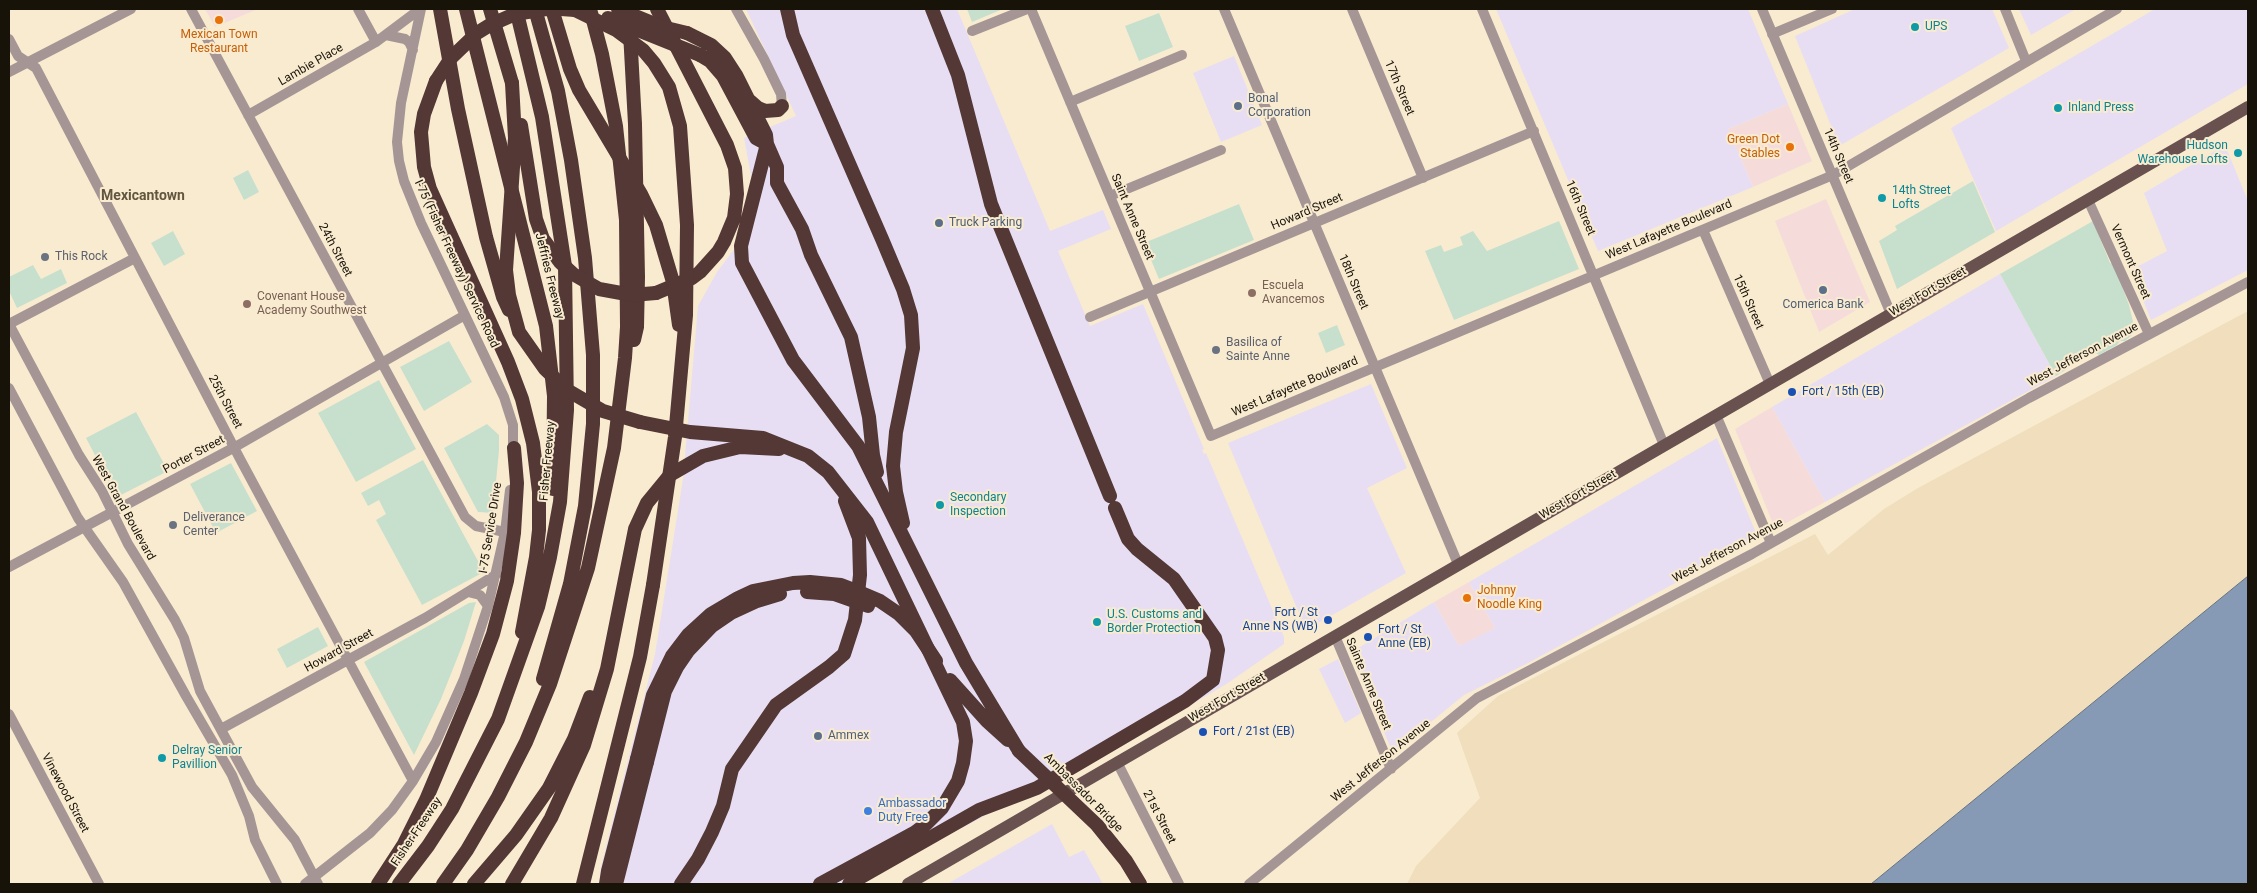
<!DOCTYPE html>
<style>
body{margin:0}
#map{position:relative;width:2257px;height:893px;overflow:hidden;background:#f9ebd0;font-family:Roboto,sans-serif}
canvas{display:block}
.frame{position:absolute;inset:0;border:10px solid #181309;pointer-events:none}
</style>
<div id="map">
<canvas width="2257" height="893"></canvas>
<div class="frame"></div>
</div>
<script>
const ctx = document.querySelector('canvas').getContext('2d');
ctx.lineJoin = 'round';
function paint(path, color) { ctx.fillStyle = color; ctx.fill(path, 'evenodd'); }
const shape = rows => new Path2D(rows.map(r => 'M' + r).join(''));
function stroke(path, color, width, dash) { ctx.strokeStyle = color; ctx.lineWidth = width; ctx.lineCap = dash ? 'butt' : 'round'; ctx.setLineDash(dash || []); ctx.stroke(path); }
function drawText(font, color, halo, rows, align = 'center') {
  ctx.font = font + ' Roboto,sans-serif'; ctx.lineWidth = 4; ctx.setLineDash([]); ctx.textBaseline = 'middle'; ctx.strokeStyle = halo; ctx.fillStyle = color; for (const [text, x, y, turn = 0] of rows) {
    ctx.save(); ctx.translate(x, y); ctx.rotate((+turn || 0) * Math.PI / 180); ctx.textAlign = isNaN(turn) ? turn : align; if (halo) ctx.strokeText(text, 0, 0); ctx.fillText(text, 0, 0); ctx.restore();
  }
}
paint(shape([
 [205,9,258,9,215,27],
 [1788,104,1812,161,1753,187,1728,129],
 [1826,199,1870,302,1819,332,1775,221],
 [1772,407,1825,502,1775,529,1735,429],
 [1469,582,1495,628,1459,646,1434,602]
]), '#f6dbdb');
paint(shape([
 [746,9,957,9,1050,231,1103,210,1111,229,1058,251,1090,326,1143,304,1204,449,1202,450,1204,454,1206,453,1284,637,1284,644,1228,683,1037,795,988,814,962,828,955,817,840,884,599,884,601,867,655,654,683,479,698,306,717,272,735,248,752,181,744,138,796,116],
 [1496,9,1748,9,1788,104,1728,129,1753,187,1598,251],
 [1855,9,1992,9,2009,48,1839,146,1795,36],
 [2019,9,2076,9,2031,35],
 [2155,9,2248,9,2248,84,1996,231,1951,128],
 [1234,56,1262,125,1221,142,1193,73],
 [2225,145,2248,201,2248,270,2151,320,2131,270,2167,251,2144,193],
 [2000,274,2056,376,1825,502,1772,407],
 [1371,384,1407,468,1367,488,1406,573,1306,630,1228,443],
 [1717,438,1758,538,1528,663,1464,695,1393,753,1350,653,1434,602,1459,646,1495,628,1469,582],
 [1338,659,1361,713,1345,723,1319,669],
 [1052,824,1069,857,1084,850,1103,884,947,884]
]), '#e7def3');
paint(shape([
 [2248,311,2248,576,1871,884,1407,884,1416,866,1480,798,1457,733,1498,696,1815,534,1828,555,1884,509,1918,488]
]), '#f0debc');
paint(shape([
 [967,9,1003,9,972,22],
 [1159,13,1173,47,1139,61,1125,26],
 [248,170,259,192,244,200,233,178],
 [1973,181,1995,232,1897,289,1879,241,1897,230,1895,226],
 [1239,204,1254,240,1159,279,1144,243],
 [1559,221,1579,269,1454,320,1425,251,1441,245,1444,252,1463,245,1460,237,1473,231,1487,251],
 [2093,221,2110,263,2114,264,2129,305,2134,326,2132,335,2125,341,2120,341,2117,345,2099,355,2094,352,2056,376,2000,274],
 [173,231,185,254,164,266,151,243],
 [33,265,41,279,61,269,67,283,17,308,9,291,9,277],
 [1337,325,1345,345,1326,353,1318,333],
 [449,341,472,382,424,411,400,367],
 [379,380,416,449,356,482,318,413],
 [136,412,168,471,117,497,86,438],
 [487,424,499,435,499,450,493,513,478,512,444,448],
 [423,460,484,572,422,605,376,520,386,514,379,500,368,506,361,493],
 [231,463,257,511,216,533,190,484],
 [476,602,464,641,441,699,414,755,364,662,469,603],
 [318,627,328,646,287,668,277,649]
]), '#c7e0cd');
const water = shape([
 [2248,576,2248,884,1871,884,2248,576]
]);
paint(water, '#879ab5');
stroke(water, '#667281', 1);
stroke(shape([
 [191,9,465,517,476,526,505,532],
 [358,9,376,42],
 [421,9,401,103,397,142,399,161,404,181,421,223,504,397,513,425,513,454],
 [736,9,764,59,781,94,782,106],
 [1031,9,1211,436,1833,175,2117,9],
 [1224,9,1458,564],
 [1352,9,1423,178],
 [1482,9,1664,445],
 [1762,9,1891,314],
 [2005,9,2026,61],
 [972,31,1027,9],
 [1772,34,1832,9],
 [386,35,405,39,409,42,413,50],
 [9,39,18,56,36,68,239,457,413,781],
 [9,72,131,9],
 [1070,102,1182,55],
 [248,115,376,42,420,9],
 [1110,196,1221,150],
 [2088,200,2149,334],
 [1703,230,1770,384],
 [1090,317,1534,131],
 [9,324,79,455,102,491,128,544,175,620,184,638,200,691,252,787,295,840,318,884],
 [9,324,135,258],
 [9,388,78,518,123,582,186,696,232,775,249,816,255,840,277,884],
 [1716,415,1771,543],
 [9,567,235,447,465,315],
 [468,592,480,595,488,606],
 [1335,636,1391,769],
 [9,714,99,884],
 [221,729,425,618,497,574],
 [1117,762,1179,884],
 [305,884,370,833,392,810,413,781,436,742,464,679,488,606,505,532,510,490],
 [1249,884,1477,698,1752,554,2029,398,2248,282]
]), '#a59695', 10);
stroke(shape([
 [908,884,2248,107]
]), '#69514f', 12);
stroke(shape([
 [440,9,458,109,486,237,503,297,509,310],
 [466,9,546,326,554,396,553,489],
 [490,9,512,83],
 [535,9,558,91,571,160,585,258,593,355,593,424,585,506,570,584,543,679],
 [561,9,575,10],
 [787,9,793,35,882,239,903,289,911,315,913,348,896,432,893,466,896,492,903,523],
 [932,9,958,75,991,204,1110,496],
 [630,32,635,124,638,277,637,327,634,340],
 [687,33,711,45,725,58,736,75,766,135,767,144,777,167,777,183,802,229,811,255,851,337,869,417,873,455,877,472],
 [700,55,710,61,723,76,756,138,767,144],
 [436,81,424,114,421,132,424,167,430,189,508,362,522,399,533,443,539,492,539,530,536,557,522,632],
 [750,101,758,108,765,111,778,110,782,106],
 [767,144,741,246,742,263,793,360,858,446,966,663,1019,751],
 [656,293,692,278,700,272,718,252,724,242,734,218,737,194,735,168,727,145,657,9],
 [640,422,690,432,763,438,808,456,828,472,867,522,963,722,966,741,963,763,958,781,942,808,926,824,914,833,820,884],
 [950,680,987,721,1008,740],
 [378,884,404,844,426,800,471,693,493,634,507,581,514,533,517,483,514,448],
 [399,884,428,846,452,809,498,719,538,607,550,557,560,502,567,410,565,266,542,117,516,9],
 [443,884,467,850,498,797,526,742,550,684,588,568,614,448,625,358,627,327,626,220,616,126,602,54,590,9],
 [474,884,516,835,549,788,574,739,590,697],
 [512,884,551,818,584,745,607,669,635,529,647,503,670,475,703,456,740,447,779,449],
 [583,884,640,657,653,585],
 [606,884,608,871,637,759],
 [616,884,647,762],
 [681,884,698,859,712,832,723,806,732,769,776,705,829,667,844,654,855,620,860,575,859,538,845,501],
 [849,884,979,810,1037,788,1185,701,1213,680,1218,650,1215,638,1174,579,1137,549,1128,539,1115,508]
]), '#533836', 14);
stroke(shape([
 [552,9,570,69,579,90,641,194,656,225,673,282,679,325],
 [618,9,662,27,687,33],
 [575,10,616,30,643,50,654,63,669,87,680,126,687,225,686,315,675,437,653,585],
 [608,18,700,55],
 [436,81,451,58,477,33,490,25,515,14,546,9],
 [512,83,515,138,506,270,509,295,519,332,545,369,567,390,603,411,640,422],
 [521,125,536,219,543,239,560,262,573,274,599,289,632,295,656,293],
 [807,592,834,594,868,606],
 [1019,751,1097,825,1126,861,1140,884],
 [637,759,653,695,672,656,688,635,711,614,738,598,753,591,793,583,810,582,841,585,854,590,880,601,899,614,916,631,936,661],
 [647,762,665,691,677,667,688,651,712,626,731,613,757,601,780,594]
]), '#533836', 14);
for (const [x, y, r, color] of [
 [219,20,5,"#e8710a"],
 [1915,27,5,"#0f9aa8"],
 [1238,106,5,"#5c6f8a"],
 [2058,108,5,"#0f9aa8"],
 [1790,147,5,"#e8710a"],
 [2238,153,5,"#0f9aa8"],
 [1882,198,5,"#0f9aa8"],
 [939,223,5,"#5c6f8a"],
 [45,257,5,"#6b7280"],
 [1823,290,5,"#5c6f8a"],
 [1252,293,5,"#8d6e63"],
 [247,304,5,"#8d6e63"],
 [1216,350,5,"#6b7280"],
 [1792,392,5,"#1a4fb4"],
 [940,505,5,"#0f9aa8"],
 [173,525,5,"#6b7280"],
 [1467,598,5,"#e8710a"],
 [1328,620,5,"#1a4fb4"],
 [1097,622,5,"#0f9aa8"],
 [1368,637,5,"#1a4fb4"],
 [1203,732,5,"#1a4fb4"],
 [818,736,5,"#5c6f8a"],
 [162,758,5,"#0f9aa8"],
 [868,811,5,"#3f7fe0"]
]) { const dot = new Path2D(); dot.arc(x, y, r, 0, 2 * Math.PI); ctx.fillStyle = color; ctx.fill(dot); stroke(dot, '#f9ebd0', 2); }
drawText('12px', '#0d838f', '#f9ebd0', [
 ["UPS",1925,27],
 ["Inland Press",2068,108],
 ["Hudson",2228,146,"right"],
 ["Warehouse Lofts",2228,160,"right"],
 ["14th Street",1892,191],
 ["Lofts",1892,205],
 ["Secondary",950,498],
 ["Inspection",950,512],
 ["U.S. Customs and",1107,615],
 ["Border Protection",1107,629],
 ["Delray Senior",172,751],
 ["Pavillion",172,765]
], 'left');
drawText('12px', '#c56008', '#f9ebd0', [
 ["Mexican Town",219,35],
 ["Restaurant",219,49],
 ["Green Dot",1780,140,"right"],
 ["Stables",1780,154,"right"],
 ["Johnny",1477,591,"left"],
 ["Noodle King",1477,605,"left"]
]);
drawText('12px', '#181309', '#f9ebd0', [
 ["Lambie Place",311,65,-30],
 ["17th Street",1399,88,67],
 ["14th Street",1838,156,67],
 ["16th Street",1580,208,67],
 ["Howard Street",1307,212,-23],
 ["Saint Anne Street",1132,217,67],
 ["West Lafayette Boulevard",1669,230,-23],
 ["24th Street",335,250,62],
 ["Vermont Street",2130,262,66],
 ["I-75 (Fisher Freeway) Service Road",456,264,65],
 ["Jeffries Freeway",549,276,76],
 ["18th Street",1353,282,67],
 ["West Fort Street",1928,292,-30],
 ["15th Street",1748,302,66],
 ["West Jefferson Avenue",2083,355,-28],
 ["West Lafayette Boulevard",1295,387,-23],
 ["25th Street",225,402,62],
 ["Porter Street",194,455,-28],
 ["Fisher Freeway",548,461,-85],
 ["West Fort Street",1578,495,-30],
 ["West Grand Boulevard",123,508,61],
 ["I-75 Service Drive",491,528,-81],
 ["West Jefferson Avenue",1728,551,-28],
 ["Howard Street",339,651,-29],
 ["Sainte Anne Street",1368,684,67],
 ["West Fort Street",1227,698,-30],
 ["West Jefferson Avenue",1381,761,-39],
 ["Vinewood Street",65,793,62],
 ["Ambassador Bridge",1083,793,45],
 ["21st Street",1159,817,63],
 ["Fisher Freeway",417,832,-56]
]);
drawText('12px', '#4e5e75', '#f9ebd0', [
 ["Bonal",1248,99],
 ["Corporation",1248,113],
 ["Truck Parking",949,223],
 ["Comerica Bank",1823,305,"center"],
 ["Ammex",828,736]
], 'left');
drawText('12px', '#5b616d', '#f9ebd0', [
 ["This Rock",55,257],
 ["Basilica of",1226,343],
 ["Sainte Anne",1226,357],
 ["Deliverance",183,518],
 ["Center",183,532]
], 'left');
drawText('12px', '#785e54', '#f9ebd0', [
 ["Escuela",1262,286],
 ["Avancemos",1262,300],
 ["Covenant House",257,297],
 ["Academy Southwest",257,311]
], 'left');
drawText('12px', '#164399', '#f9ebd0', [
 ["Fort / 15th (EB)",1802,392],
 ["Fort / St",1318,613,"right"],
 ["Anne NS (WB)",1318,627,"right"],
 ["Fort / St",1378,630],
 ["Anne (EB)",1378,644],
 ["Fort / 21st (EB)",1213,732]
], 'left');
drawText('12px', '#366cbe', '#f9ebd0', [
 ["Ambassador",878,804],
 ["Duty Free",878,818]
], 'left');
drawText('bold 14px', '#63563f', '#f9ebd0', [
 ["Mexicantown",143,196]
]);
</script>
